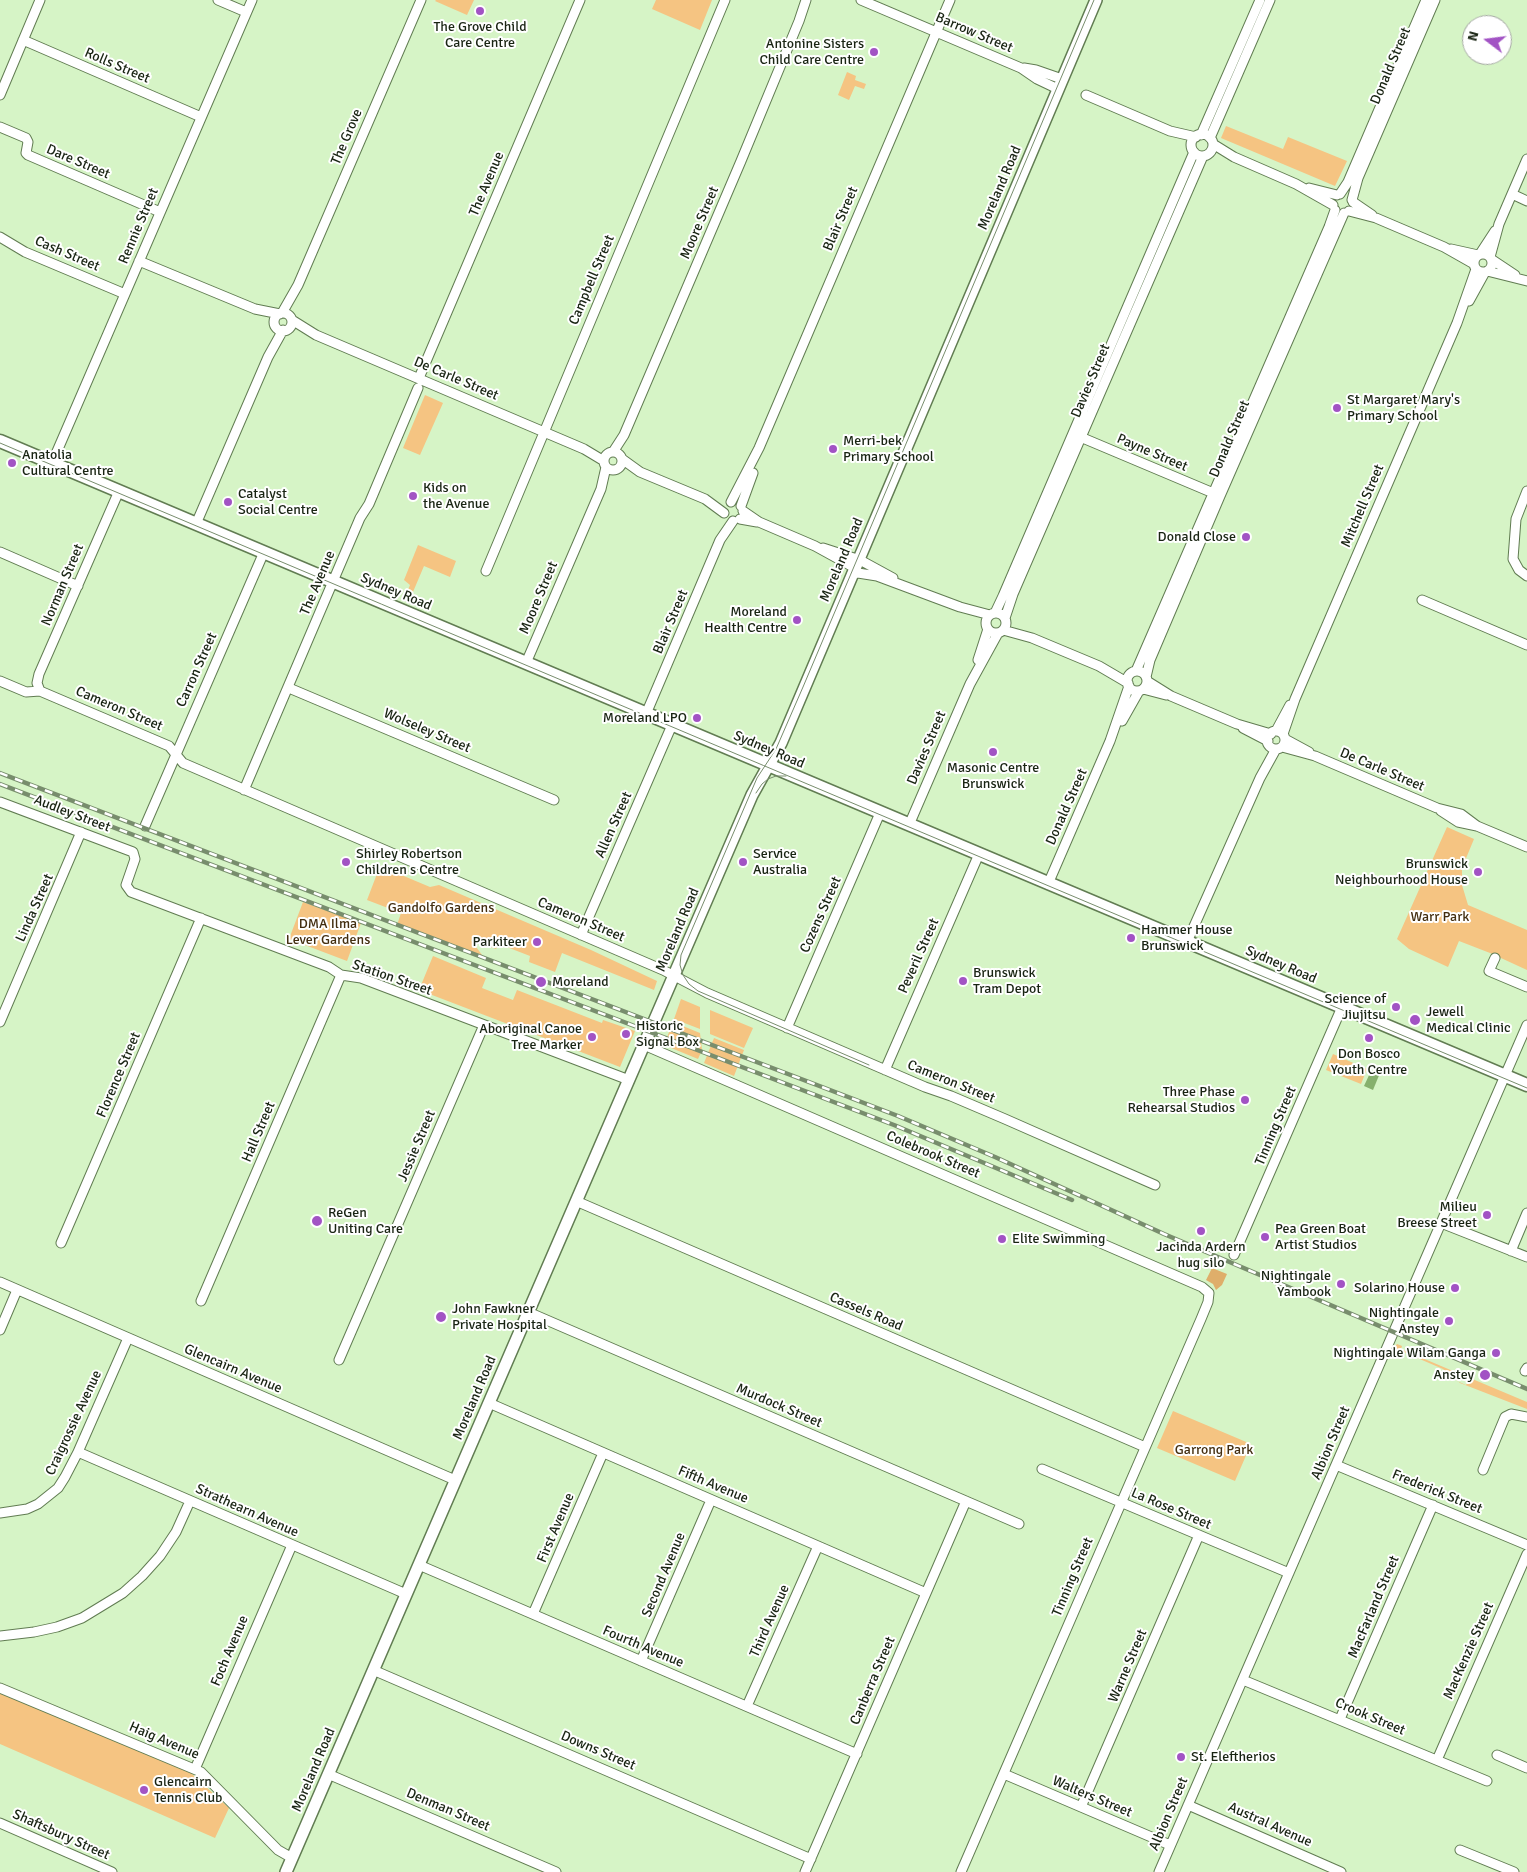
<!DOCTYPE html>
<style>
body{margin:0}
#map{position:relative;width:1527px;height:1872px;overflow:hidden;background:#d6f4c6;font-family:Signika,sans-serif}
canvas{display:block}
.north{position:absolute;left:1462px;top:15px;width:50px;height:50px;box-sizing:border-box;background:#fff;border:1px solid #a3a7a1;border-radius:50%;rotate:285deg;font-size:14px;font-weight:700;line-height:20px;text-align:center;color:#192413}
.north::after{content:'';display:block;margin:auto;width:18px;height:22px;background:#a253c4;clip-path:polygon(50% 0,100% 100%,50% 72%,0 100%)}
</style>
<div id="map">
<canvas width="1527" height="1872"></canvas>
<div class="north">N</div>
</div>
<script>
const ctx = document.querySelector('canvas').getContext('2d');
ctx.lineJoin = 'round';
function paint(path, color) { ctx.fillStyle = color; ctx.fill(path, 'evenodd'); }
const shape = rows => new Path2D(rows.map(r => 'M' + r).join(''));
function stroke(path, color, width, dash) { ctx.strokeStyle = color; ctx.lineWidth = width; ctx.lineCap = dash ? 'butt' : 'round'; ctx.setLineDash(dash || []); ctx.stroke(path); }
function drawText(font, color, halo, rows, align = 'center') {
  ctx.font = font + ' Signika,sans-serif'; ctx.lineWidth = 4; ctx.setLineDash([]); ctx.textBaseline = 'middle'; ctx.strokeStyle = halo; ctx.fillStyle = color; for (const [text, x, y, turn = 0] of rows) {
    ctx.save(); ctx.translate(x, y); ctx.rotate((+turn || 0) * Math.PI / 180); ctx.textAlign = isNaN(turn) ? turn : align; if (halo) ctx.strokeText(text, 0, 0); ctx.fillText(text, 0, 0); ctx.restore();
  }
}
paint(shape([
 [436,0,474,0,467,15,435,1],
 [656,0,712,0,700,30,652,9],
 [847,72,856,76,855,80,866,84,864,89,855,86,849,100,838,95],
 [1226,126,1283,149,1288,137,1347,161,1335,186,1221,138],
 [425,395,443,403,420,455,403,448],
 [418,545,456,561,450,577,424,566,410,599,405,597,410,585,404,580],
 [1447,827,1474,839,1462,868,1462,885,1468,905,1527,930,1527,970,1490,953,1459,941,1448,967,1409,949,1397,939],
 [380,866,430,887,439,885,591,950,657,981,654,990,562,953,555,972,529,962,530,956,499,944,496,949,471,940,485,959,397,925,401,913,367,900],
 [303,902,361,923,347,961,289,939],
 [433,956,486,978,482,988,513,1000,517,990,602,1023,603,1020,635,1031,620,1067,419,990],
 [681,999,700,1007,700,1029,674,1019],
 [710,1010,753,1028,744,1048,710,1034],
 [673,1022,700,1033,702,1050,698,1059,664,1045],
 [714,1038,744,1050,734,1076,704,1063],
 [1333,1054,1367,1069,1361,1084,1326,1070],
 [1397,1344,1402,1346,1401,1349,1460,1374,1457,1381,1466,1385,1470,1378,1527,1402,1527,1409,1460,1383,1443,1369,1394,1348],
 [1173,1411,1251,1444,1235,1481,1157,1448],
 [0,1693,191,1773,229,1808,215,1838,0,1744]
]), '#f5c482');
paint(shape([
 [1212,1268,1227,1274,1222,1285,1216,1290,1213,1284,1206,1280]
]), '#dfae6a');
paint(shape([
 [1371,1071,1380,1073,1373,1090,1364,1086]
]), '#86b06d');
const minor = shape([
 [218,0,246,12],
 [861,0,1021,68,1037,79,1058,89],
 [23,40,201,117],
 [1024,68,1036,70,1062,79],
 [0,95,40,0],
 [1086,95,1170,131,1196,137],
 [0,127,26,138,28,142,26,153,28,155,160,212],
 '1191 145a11 11 0 1 1 22 0a11 11 0 1 1-22 0Z',
 [1201,135,1260,0],
 [1210,138,1270,0],
 [1213,144,1234,157,1296,184,1333,205],
 [1309,188,1337,195],
 [1340,194,1348,182,1426,0],
 [1512,194,1527,201],
 [1352,200,1358,178,1435,0],
 [1353,202,1372,215],
 [1349,211,1376,218,1444,247,1474,264],
 [0,237,25,252,125,294],
 [1451,249,1478,255],
 '1474 263a9 9 0 1 1 18 0a9 9 0 1 1-18 0Z',
 [1480,254,1495,231],
 [1490,257,1499,224,1527,159],
 [1491,259,1515,275],
 [139,261,255,309,280,314],
 [1487,271,1527,281],
 [1469,301,1485,272],
 [282,313,298,285,421,0],
 '274 322a9 9 0 1 1 18 0a9 9 0 1 1-18 0Z',
 [292,320,316,335,584,449,604,461],
 [419,378,580,0],
 [1078,436,1218,495],
 '604 461a9 9 0 1 1 18 0a9 9 0 1 1-18 0Z',
 [613,452,624,435,741,161,799,21,806,0],
 [622,459,640,472,705,499,724,513],
 [52,463,252,0],
 [1527,491,1516,519,1513,559,1519,570,1527,576],
 [731,502,759,448,950,0],
 [741,506,753,473],
 [743,511,759,522,815,546,855,568],
 [740,519,757,522],
 [196,524,268,357,283,330],
 [823,548,860,560,893,578],
 [0,552,78,586],
 [486,571,725,0],
 [852,574,858,573,877,576,960,607,990,615],
 [1422,600,1527,645],
 '986 623a10 10 0 1 1 20 0a10 10 0 1 1-20 0Z',
 [995,613,1003,596,1194,152],
 [1005,618,1013,594,1203,156],
 [1003,630,1032,638,1099,666,1128,683],
 [978,660,988,629],
 [526,663,601,489,606,467],
 [1136,671,1329,227,1335,210],
 '1127 681a10 10 0 1 1 20 0a10 10 0 1 1-20 0Z',
 [1146,677,1150,660,1220,496,1344,213],
 [0,681,26,692,40,691,169,746,183,763,663,970,707,993,925,1087,951,1096,1005,1119,1155,1185],
 [1147,681,1171,696,1237,724,1271,734],
 [289,688,554,800],
 [1143,689,1166,695],
 [40,691,37,683,39,674,119,491],
 [646,714,720,540,733,521],
 [1122,721,1139,691],
 [1243,728,1268,741],
 [1276,731,1290,705],
 '1267 740a9 9 0 1 1 18 0a9 9 0 1 1-18 0Z',
 [1283,734,1295,699,1457,323,1476,269],
 [1285,739,1309,752],
 [1282,747,1315,756,1437,808,1461,814,1477,826,1527,847],
 [244,790,360,518,369,504,418,388],
 [0,802,133,852,135,859,126,885,131,892,329,967,341,975,361,978,629,1080],
 [1441,811,1458,822,1477,826],
 [909,825,970,684,998,633],
 [145,826,264,552],
 [1048,884,1110,741,1129,686],
 [581,935,672,725],
 [1187,942,1260,778,1276,749],
 [1495,958,1489,971,1527,987],
 [0,1022,81,832],
 [787,1028,880,813],
 [644,1045,1202,1287,1209,1293,1208,1302,1201,1319,961,1872],
 [885,1070,979,854],
 [576,1201,1145,1447],
 [1441,1223,1527,1257],
 [61,1243,201,918],
 [1511,1251,1527,1213],
 [1234,1255,1342,1007],
 [0,1282,455,1480],
 [201,1301,341,975],
 [528,1312,1019,1524],
 [0,1330,17,1290],
 [339,1360,484,1025],
 [1525,1371,1527,1368],
 [489,1403,926,1593],
 [78,1452,406,1594],
 [1336,1465,1527,1545],
 [1042,1469,1289,1573],
 [1483,1470,1505,1417,1511,1414,1527,1417],
 [0,1513,27,1509,38,1504,58,1488,65,1477,78,1452,128,1338],
 [419,1565,857,1754],
 [533,1614,603,1453],
 [0,1636,34,1632,57,1627,82,1618,123,1593,142,1576,160,1556,176,1532,190,1501],
 [641,1661,711,1500],
 [373,1670,811,1859],
 [1243,1680,1487,1781],
 [0,1688,201,1772,278,1850,292,1858],
 [747,1706,818,1546],
 [1340,1719,1433,1505],
 [1497,1755,1527,1768],
 [1437,1760,1527,1554],
 [195,1769,292,1545],
 [328,1774,556,1872],
 [1004,1774,1170,1845],
 [1188,1805,1341,1872],
 [1081,1807,1199,1535],
 [0,1823,112,1872],
 [1460,1850,1514,1872],
 [805,1872,966,1501],
 [1159,1872,1527,1025]
]);
const major = shape([
 [286,1872,752,795,781,743,1096,0]
]);
const highway = shape([
 [0,441,1527,1085]
]);
stroke(minor, '#617c52', 11);
stroke(major, '#617c52', 14);
stroke(highway, '#617c52', 15);
stroke(minor, '#fff', 9);
stroke(major, '#fff', 11);
stroke(highway, '#fff', 12);
stroke(shape([
 [0,443,1527,1088],
 [756,793,762,784,768,779,776,776,786,776],
 [869,1065,698,991,689,984,683,975,680,965,681,955,757,778,776,749,803,687,1094,0]
]), '#788d6d', 1);
const rail = shape([
 [0,773,898,1116,995,1157,1164,1234,1527,1389],
 [0,784,894,1125,1072,1200]
]);
stroke(rail, '#788d6d', 4.5);
stroke(rail, '#fff', 2.5, [8]);
for (const [x, y, r, color] of [
 [480,11,5,"#a253c4"],
 [874,52,5,"#a253c4"],
 [1337,408,5,"#a253c4"],
 [833,449,5,"#a253c4"],
 [12,463,5,"#a253c4"],
 [413,496,5,"#a253c4"],
 [228,502,5,"#a253c4"],
 [1246,537,5,"#a253c4"],
 [797,620,5,"#a253c4"],
 [697,718,5,"#a253c4"],
 [993,752,5,"#a253c4"],
 [346,862,5,"#a253c4"],
 [743,862,5,"#a253c4"],
 [1478,872,5,"#a253c4"],
 [1131,938,5,"#a253c4"],
 [537,942,5,"#a253c4"],
 [963,981,5,"#a253c4"],
 [541,982,6,"#a253c4"],
 [1396,1007,5,"#a253c4"],
 [1415,1020,6,"#a253c4"],
 [626,1034,5,"#a253c4"],
 [592,1037,5,"#a253c4"],
 [1369,1038,5,"#a253c4"],
 [1245,1100,5,"#a253c4"],
 [1487,1215,5,"#a253c4"],
 [317,1221,6,"#a253c4"],
 [1201,1231,5,"#a253c4"],
 [1265,1237,5,"#a253c4"],
 [1002,1239,5,"#a253c4"],
 [1341,1284,5,"#a253c4"],
 [1455,1288,5,"#a253c4"],
 [441,1317,6,"#a253c4"],
 [1449,1321,5,"#a253c4"],
 [1496,1353,5,"#a253c4"],
 [1485,1375,6,"#a253c4"],
 [1181,1757,5,"#a253c4"],
 [144,1790,5,"#a253c4"]
]) { const dot = new Path2D(); dot.arc(x, y, r, 0, 2 * Math.PI); ctx.fillStyle = color; ctx.fill(dot); stroke(dot, '#fff', 2); }
drawText('14px', '#192413', '#fff', [
 ["The Grove Child",480,27,"center"],
 ["Care Centre",480,43,"center"],
 ["Antonine Sisters",864,44,"right"],
 ["Child Care Centre",864,60,"right"],
 ["St Margaret Mary's",1347,400],
 ["Primary School",1347,416],
 ["Merri-bek",843,441],
 ["Primary School",843,457],
 ["Anatolia",22,455],
 ["Cultural Centre",22,471],
 ["Kids on",423,488],
 ["the Avenue",423,504],
 ["Catalyst",238,494],
 ["Social Centre",238,510],
 ["Donald Close",1236,537,"right"],
 ["Moreland",787,612,"right"],
 ["Health Centre",787,628,"right"],
 ["Moreland LPO",687,718,"right"],
 ["Masonic Centre",993,768,"center"],
 ["Brunswick",993,784,"center"],
 ["Shirley Robertson",356,854],
 ["Children s Centre",356,870],
 ["Service",753,854],
 ["Australia",753,870],
 ["Brunswick",1468,864,"right"],
 ["Neighbourhood House",1468,880,"right"],
 ["Hammer House",1141,930],
 ["Brunswick",1141,946],
 ["Parkiteer",527,942,"right"],
 ["Brunswick",973,973],
 ["Tram Depot",973,989],
 ["Moreland",552,982],
 ["Science of",1386,999,"right"],
 ["Jiujitsu",1386,1015,"right"],
 ["Jewell",1426,1012],
 ["Medical Clinic",1426,1028],
 ["Historic",636,1026],
 ["Signal Box",636,1042],
 ["Aboriginal Canoe",582,1029,"right"],
 ["Tree Marker",582,1045,"right"],
 ["Don Bosco",1369,1054,"center"],
 ["Youth Centre",1369,1070,"center"],
 ["Three Phase",1235,1092,"right"],
 ["Rehearsal Studios",1235,1108,"right"],
 ["Milieu",1477,1207,"right"],
 ["Breese Street",1477,1223,"right"],
 ["ReGen",328,1213],
 ["Uniting Care",328,1229],
 ["Pea Green Boat",1275,1229],
 ["Artist Studios",1275,1245],
 ["Elite Swimming",1012,1239],
 ["Jacinda Ardern",1201,1247,"center"],
 ["hug silo",1201,1263,"center"],
 ["Nightingale",1331,1276,"right"],
 ["Yambook",1331,1292,"right"],
 ["Solarino House",1445,1288,"right"],
 ["John Fawkner",452,1309],
 ["Private Hospital",452,1325],
 ["Nightingale",1439,1313,"right"],
 ["Anstey",1439,1329,"right"],
 ["Nightingale Wilam Ganga",1486,1353,"right"],
 ["Anstey",1474,1375,"right"],
 ["St. Eleftherios",1191,1757],
 ["Glencairn",154,1782],
 ["Tennis Club",154,1798]
], 'left');
drawText('14px', '#192413', '#fff', [
 ["Barrow Street",974,33,23],
 ["Rolls Street",117,66,23],
 ["Donald Street",1391,66,-67],
 ["The Grove",347,137,-67],
 ["Dare Street",78,162,23],
 ["The Avenue",487,184,-67],
 ["Moreland Road",1000,188,-67],
 ["Blair Street",841,219,-67],
 ["Moore Street",700,223,-67],
 ["Rennie Street",139,226,-67],
 ["Cash Street",67,254,23],
 ["Campbell Street",592,280,-67],
 ["De Carle Street",456,379,23],
 ["Davies Street",1091,381,-67],
 ["Donald Street",1230,439,-67],
 ["Payne Street",1152,453,23],
 ["Mitchell Street",1363,506,-67],
 ["Moreland Road",842,560,-67],
 ["The Avenue",318,583,-67],
 ["Norman Street",63,585,-67],
 ["Sydney Road",396,592,23],
 ["Moore Street",539,598,-67],
 ["Blair Street",671,622,-67],
 ["Carron Street",197,670,-66],
 ["Cameron Street",119,709,23],
 ["Wolseley Street",427,731,23],
 ["Davies Street",927,748,-67],
 ["Sydney Road",769,750,23],
 ["De Carle Street",1382,770,23],
 ["Donald Street",1067,807,-66],
 ["Audley Street",72,814,21],
 ["Allen Street",614,825,-66],
 ["Linda Street",35,908,-66],
 ["Cozens Street",821,915,-66],
 ["Cameron Street",581,920,23],
 ["Moreland Road",678,930,-67],
 ["Peveril Street",919,956,-66],
 ["Sydney Road",1281,965,23],
 ["Station Street",392,978,19],
 ["Florence Street",119,1075,-67],
 ["Cameron Street",951,1082,22],
 ["Tinning Street",1276,1126,-67],
 ["Hall Street",259,1132,-67],
 ["Jessie Street",417,1146,-67],
 ["Colebrook Street",933,1155,23],
 ["Cassels Road",866,1312,23],
 ["Glencairn Avenue",233,1369,23],
 ["Moreland Road",475,1398,-67],
 ["Murdock Street",779,1406,23],
 ["Craigrossie Avenue",74,1423,-65],
 ["Albion Street",1331,1443,-67],
 ["Fifth Avenue",713,1485,23],
 ["Frederick Street",1437,1492,22],
 ["La Rose Street",1171,1509,23],
 ["Strathearn Avenue",247,1511,24],
 ["First Avenue",556,1528,-67],
 ["Second Avenue",664,1575,-67],
 ["Tinning Street",1073,1577,-67],
 ["MacFarland Street",1374,1607,-67],
 ["Third Avenue",770,1621,-66],
 ["Fourth Avenue",643,1647,23],
 ["Foch Avenue",230,1651,-67],
 ["MacKenzie Street",1469,1651,-66],
 ["Warne Street",1128,1666,-67],
 ["Canberra Street",873,1681,-67],
 ["Crook Street",1370,1717,23],
 ["Haig Avenue",164,1741,23],
 ["Downs Street",598,1751,23],
 ["Moreland Road",314,1770,-67],
 ["Walters Street",1092,1797,23],
 ["Denman Street",448,1810,23],
 ["Albion Street",1169,1814,-67],
 ["Austral Avenue",1270,1825,24],
 ["Shaftsbury Street",61,1835,24]
]);
drawText('14px', '#432e10', '#fff', [
 ["Gandolfo Gardens",441,908],
 ["Warr Park",1440,917],
 ["DMA Ilma",328,924],
 ["Lever Gardens",328,940],
 ["Garrong Park",1214,1450]
]);
</script>
